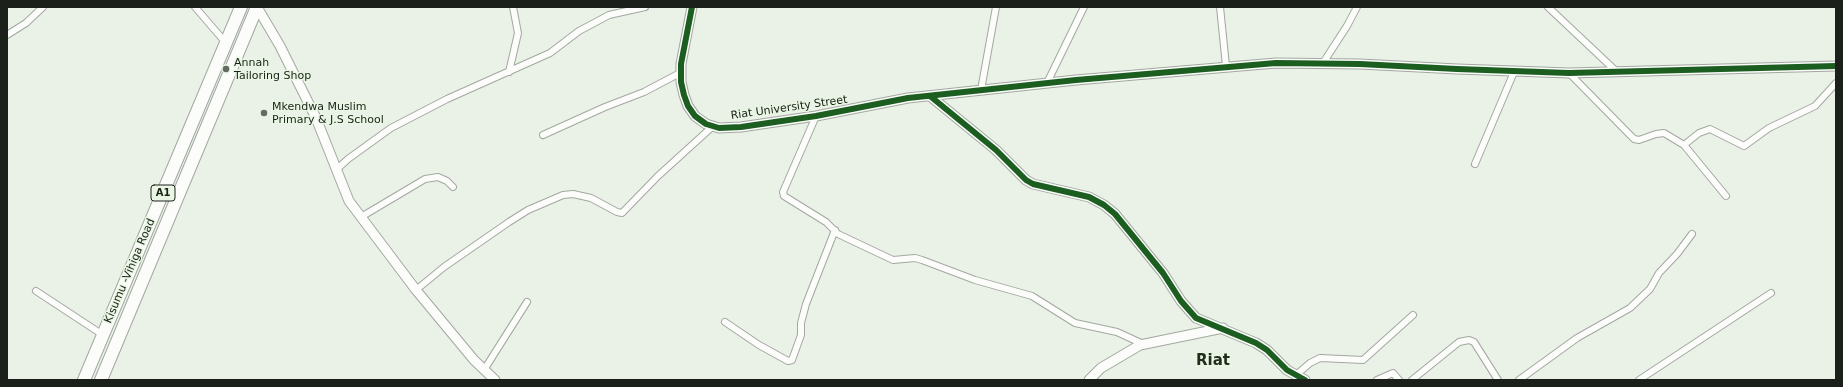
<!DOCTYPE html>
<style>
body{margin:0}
#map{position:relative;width:1843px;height:387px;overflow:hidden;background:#eaf2e7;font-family:"DejaVu Sans",sans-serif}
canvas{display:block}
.frame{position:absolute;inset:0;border:8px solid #1c201a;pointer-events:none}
</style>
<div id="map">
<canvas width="1843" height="387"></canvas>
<div class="frame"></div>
</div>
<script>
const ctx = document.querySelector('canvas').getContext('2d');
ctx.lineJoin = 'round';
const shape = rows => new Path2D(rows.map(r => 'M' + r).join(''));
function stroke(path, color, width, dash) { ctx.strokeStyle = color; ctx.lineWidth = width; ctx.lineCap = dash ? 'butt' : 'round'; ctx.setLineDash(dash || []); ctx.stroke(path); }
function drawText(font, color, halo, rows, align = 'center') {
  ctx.font = font + ' "DejaVu Sans",sans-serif'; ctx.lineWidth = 3; ctx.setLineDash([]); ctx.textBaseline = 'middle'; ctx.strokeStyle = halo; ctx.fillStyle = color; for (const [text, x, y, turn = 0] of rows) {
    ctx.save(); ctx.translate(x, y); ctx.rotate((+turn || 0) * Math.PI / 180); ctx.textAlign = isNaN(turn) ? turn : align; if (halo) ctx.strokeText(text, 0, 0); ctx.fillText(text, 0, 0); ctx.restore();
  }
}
const street = shape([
 [195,7,226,43],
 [1220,7,1226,66],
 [1548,7,1617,72],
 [7,35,26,23,43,7],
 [1323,63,1347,26,1357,7],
 [509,72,518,33,513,7],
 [1569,73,1634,139,1639,140,1656,134,1664,133,1684,145,1726,196],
 [1047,83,1084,7],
 [981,90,996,7],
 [816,116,783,192,784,196,826,222,838,234,893,260,915,258,922,260,975,280,1032,296,1075,323,1117,332,1143,344],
 [543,135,605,107,644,92,680,73],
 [1684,145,1699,133,1710,129,1744,146,1769,128,1815,106,1836,83],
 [1475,164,1514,72],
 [336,170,348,159,391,128,447,99,550,53,579,31,609,15,645,7],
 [361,217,425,179,438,177,447,181,453,187],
 [416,290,444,267,509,222,528,210,563,195,573,194,591,198,617,212,622,213,658,176,712,127],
 [36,291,103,335],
 [725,322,759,345,788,361,792,360,801,335,801,323,806,304,835,230],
 [484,370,527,302],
 [1296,375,1310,363,1320,358,1363,360,1413,315],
 [1377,380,1393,373,1399,380],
 [1412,380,1459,342,1469,340,1474,342,1498,380],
 [1519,380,1577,338,1630,308,1650,289,1659,273,1677,254,1692,234],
 [1639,380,1771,293]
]);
const secondary = shape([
 [257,7,280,46,316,118,349,201,416,290,474,360,495,380],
 [692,7,681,64,681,82,684,95,688,106,695,116,706,124,719,128,741,127,816,116,908,98,1076,80,1276,63,1360,64,1457,69,1569,73,1836,66],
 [930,96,996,150,1026,180,1033,184,1089,197,1104,205,1115,214,1163,273,1181,301,1196,318,1256,343,1267,350,1287,370,1305,380],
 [1089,380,1101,368,1140,345,1223,328]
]);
const highway = shape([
 [84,380,241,7],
 [101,380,257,7]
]);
stroke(street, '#a2a8a0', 8);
stroke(secondary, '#a2a8a0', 11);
stroke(highway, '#a2a8a0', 14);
stroke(street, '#fcfdfb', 6);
stroke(secondary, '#fcfdfb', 9);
stroke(highway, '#fcfdfb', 12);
stroke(shape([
 [692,7,681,64,681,82,684,95,688,106,695,116,706,124,719,128,741,127,816,116,908,98,1076,80,1276,63,1360,64,1457,69,1569,73,1836,66],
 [930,96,996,150,1026,180,1033,184,1089,197,1104,205,1115,214,1163,273,1181,301,1196,318,1256,343,1267,350,1287,370,1305,380]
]), '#1b5e20', 6);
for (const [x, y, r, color] of [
 [226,69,4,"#646a62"],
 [264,113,4,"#646a62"]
]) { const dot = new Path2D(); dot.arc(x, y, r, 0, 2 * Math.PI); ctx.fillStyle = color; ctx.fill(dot); stroke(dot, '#e8f6e3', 1.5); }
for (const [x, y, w] of [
 [163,193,24]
]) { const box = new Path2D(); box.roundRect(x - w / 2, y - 8, w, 16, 3); ctx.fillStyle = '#e8f6e3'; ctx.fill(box); stroke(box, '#1c201a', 1); }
drawText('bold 10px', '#1c201a', null, [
 ["A1",163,193]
]);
drawText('11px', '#1c201a', '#e8f6e3', [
 ["Annah",234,63],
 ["Tailoring Shop",234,76],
 ["Mkendwa Muslim",272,107],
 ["Primary & J.S School",272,120]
], 'left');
drawText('11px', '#1c201a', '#e8f6e3', [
 ["Riat University Street",789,108,-8],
 ["Kisumu -Vihiga Road",130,271,-67]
]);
drawText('bold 15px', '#232d1f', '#e8f6e3', [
 ["Riat",1213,361]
]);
</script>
